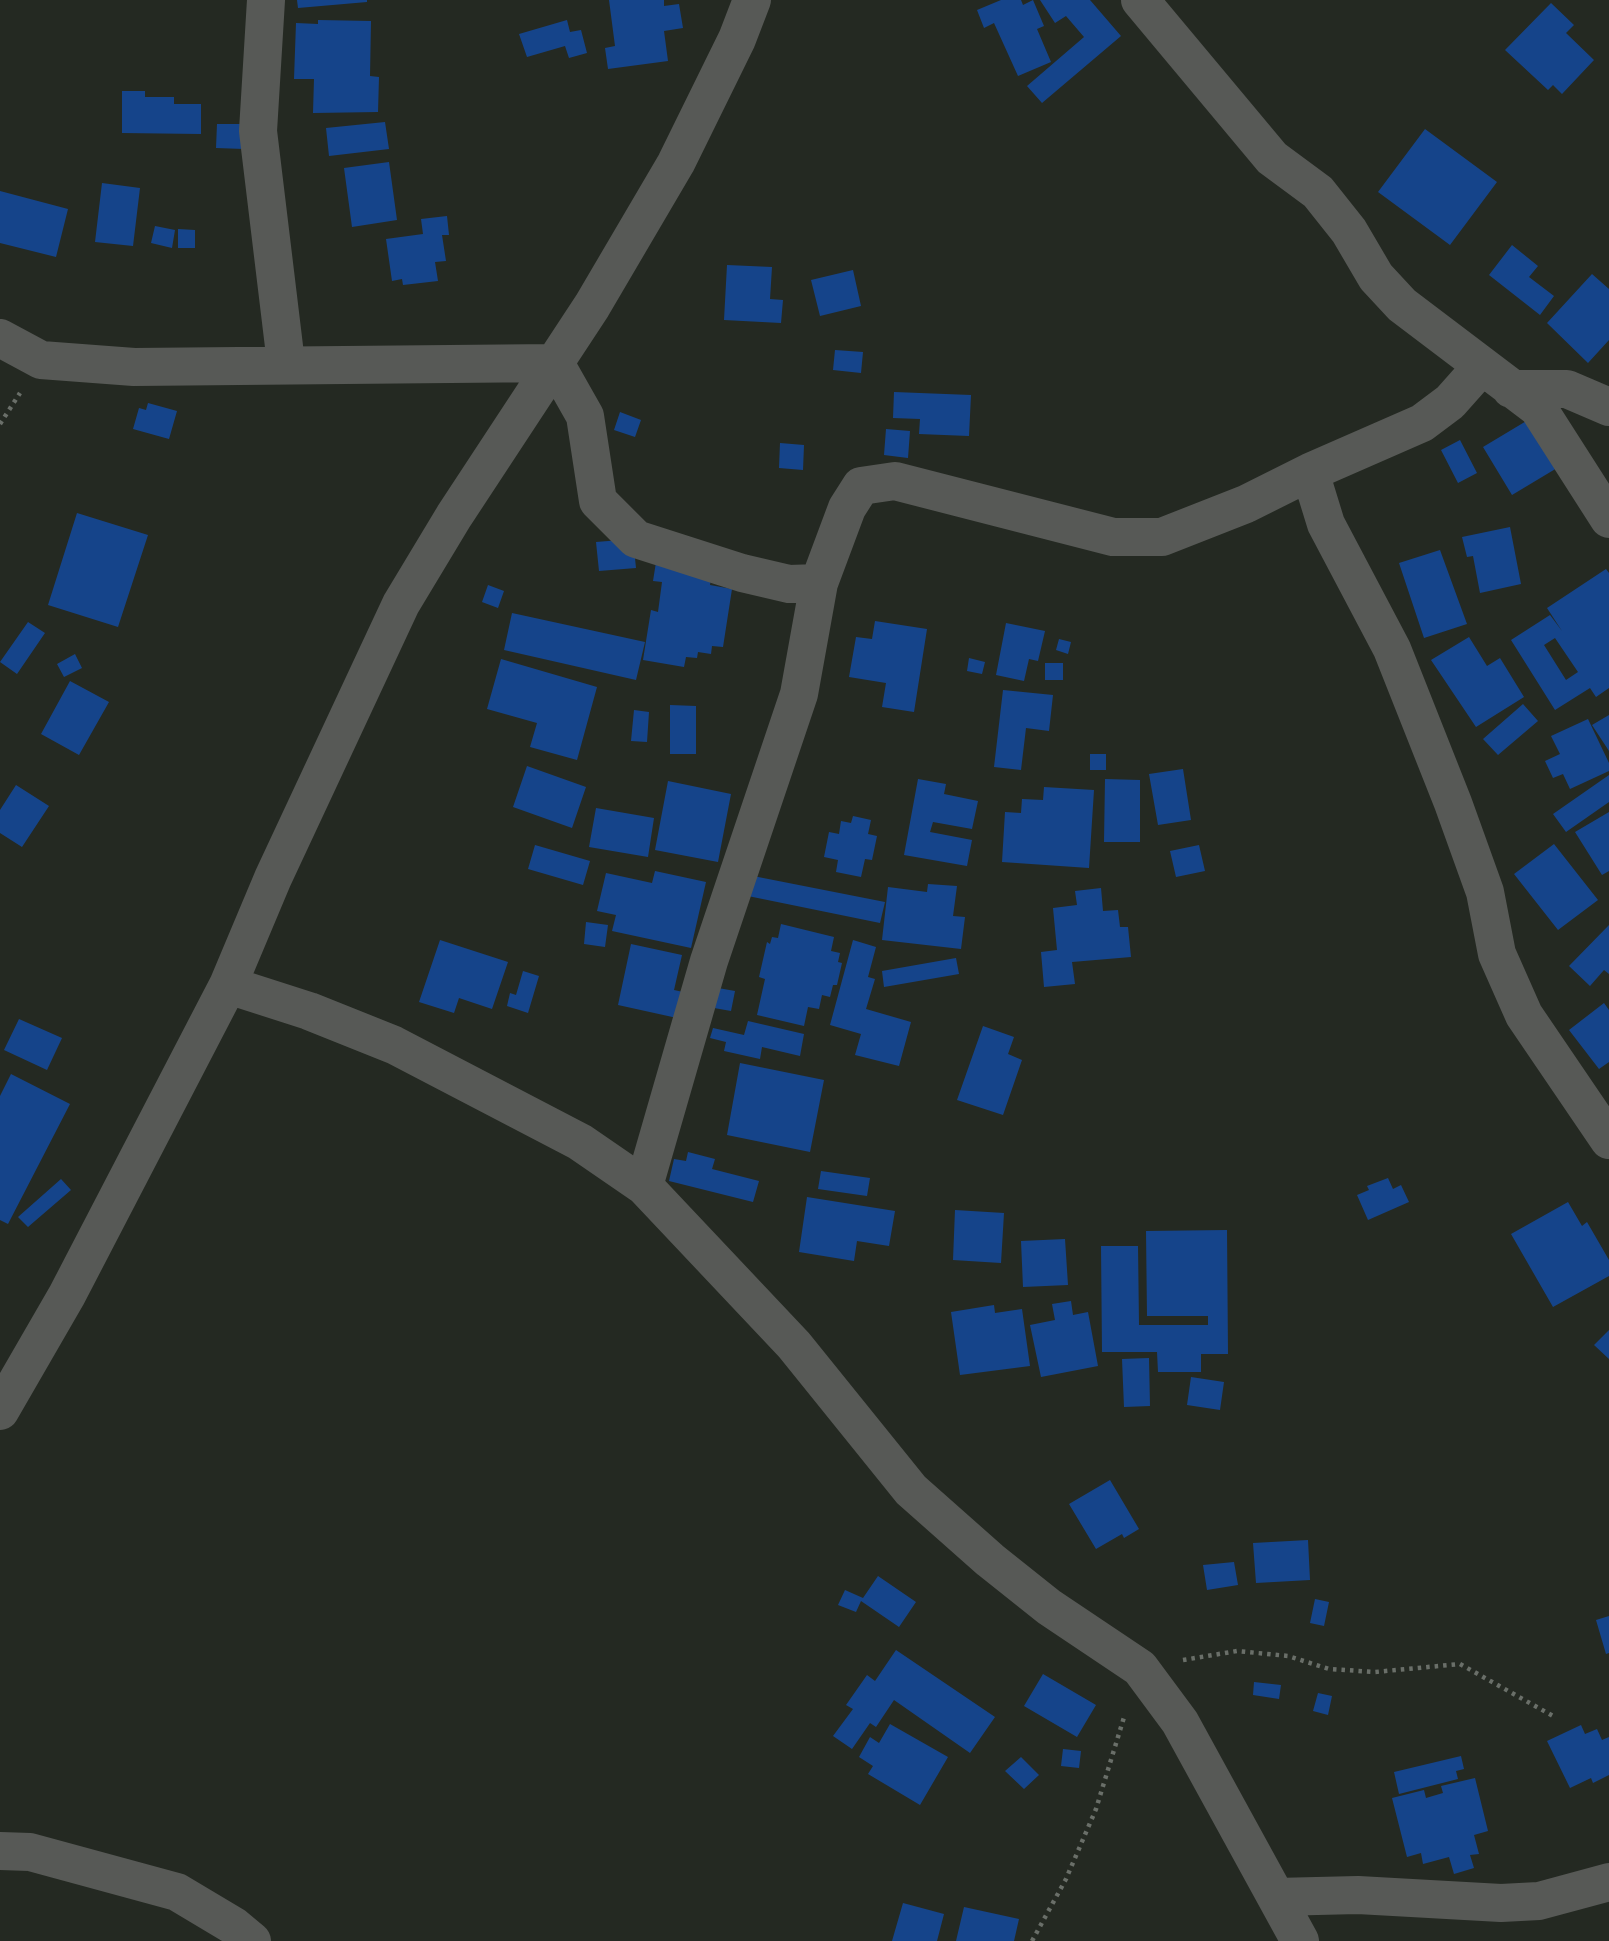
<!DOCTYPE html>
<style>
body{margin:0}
canvas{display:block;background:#242922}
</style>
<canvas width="1609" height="1941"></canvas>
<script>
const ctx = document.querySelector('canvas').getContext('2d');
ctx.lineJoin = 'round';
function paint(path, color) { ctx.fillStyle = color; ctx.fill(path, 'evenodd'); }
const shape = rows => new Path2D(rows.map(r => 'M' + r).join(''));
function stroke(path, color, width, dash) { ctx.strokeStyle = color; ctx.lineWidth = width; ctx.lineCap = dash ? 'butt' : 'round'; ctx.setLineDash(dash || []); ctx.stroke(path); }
paint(shape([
 [297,0,367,0,367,2,298,8],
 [609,0,664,0,664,6,679,4,683,28,664,31,668,61,608,69,605,48,615,46],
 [1001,0,1021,0,1023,5,1033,0,1044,26,1037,29,1051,62,1018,76,994,23,984,28,977,10],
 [1040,0,1090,0,1121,36,1042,103,1027,86,1084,37,1066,16,1055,23],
 [1551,3,1574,25,1566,33,1594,60,1562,94,1553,85,1548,90,1505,50],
 [318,20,371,21,370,76,379,77,378,112,313,113,314,79,294,79,296,23,318,24],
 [567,20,570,32,581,30,587,53,569,58,565,46,527,57,519,34],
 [122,91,145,91,145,97,174,97,174,104,201,104,201,134,122,133],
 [385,122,389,149,329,156,326,128],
 [217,124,245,124,244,149,216,148],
 [1425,129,1497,182,1450,245,1378,192],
 [389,162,397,220,352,227,344,168],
 [102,183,140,188,133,246,95,242],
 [0,191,68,209,56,257,0,243],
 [447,216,449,235,442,235,446,261,435,262,438,281,403,285,402,279,392,281,386,239,423,234,421,219],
 [155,226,175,230,172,248,151,243],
 [178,229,195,230,195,248,178,248],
 [1512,245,1538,266,1529,277,1554,296,1540,315,1489,275],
 [727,265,772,267,770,299,783,300,781,323,724,320],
 [853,270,861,306,820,316,811,280],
 [1592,274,1609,289,1609,340,1588,363,1547,323],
 [835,350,863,352,861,373,833,370],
 [894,392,971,395,969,436,919,434,920,419,893,418],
 [148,403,177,411,169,439,133,429,139,408,146,410],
 [620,412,641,420,635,437,614,430],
 [1528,420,1557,468,1512,495,1483,447],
 [886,429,910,431,908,458,884,455],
 [1460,440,1477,473,1458,483,1441,450],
 [780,443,804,445,803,470,779,468],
 [77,513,148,535,118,627,48,605],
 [1510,527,1521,584,1480,593,1473,556,1467,557,1462,537],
 [633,539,636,568,599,571,596,542],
 [1440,550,1467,624,1424,638,1399,563],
 [657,556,713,565,710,585,732,589,723,647,712,646,711,654,698,652,697,658,686,657,684,667,643,660,651,610,658,612,662,582,653,581],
 [1606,569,1609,573,1609,688,1596,697,1590,688,1555,710,1511,640,1550,615,1562,631,1547,608],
 [1555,638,1578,672,1566,680,1544,645],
 [488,585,504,591,498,608,482,602],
 [512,613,645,642,636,680,504,650],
 [875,621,927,629,914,712,882,707,886,683,849,677,856,637,872,639],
 [28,622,45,633,17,674,0,662],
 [1006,623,1045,631,1038,661,1029,659,1024,681,996,675],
 [1469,637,1487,666,1500,658,1524,697,1476,727,1431,660],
 [1059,639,1071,642,1068,654,1056,650],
 [75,654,82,668,64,677,57,664],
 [969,658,985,662,982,674,967,671],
 [501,659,597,687,577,760,530,747,537,723,487,709],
 [1045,663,1063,663,1063,680,1045,680],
 [70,681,109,702,79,755,41,734],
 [1003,690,1053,695,1049,731,1026,728,1021,770,994,767],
 [1523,704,1538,721,1498,755,1483,739],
 [670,705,696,706,696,754,670,754],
 [634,710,649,712,647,742,631,741],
 [1609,715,1609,751,1592,725],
 [1588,719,1609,763,1609,771,1570,789,1563,774,1553,778,1545,761,1560,754,1551,736],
 [1090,754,1106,754,1106,770,1090,770],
 [527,766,586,787,572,828,513,807],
 [1183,769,1191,820,1158,825,1149,774],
 [1609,775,1609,802,1566,832,1553,814],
 [918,779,946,784,944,794,978,801,972,829,933,822,930,832,972,840,967,866,904,855],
 [1105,779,1140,780,1140,842,1104,842],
 [668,781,731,794,718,862,655,850],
 [16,785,49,806,22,847,0,833,0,810],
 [1044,787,1094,790,1089,868,1002,862,1005,812,1021,813,1022,799,1043,800],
 [596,808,654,818,648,857,589,847],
 [1609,812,1609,871,1602,875,1575,832],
 [853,816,871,820,868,834,877,836,872,860,865,859,861,877,836,872,838,860,824,857,829,832,839,834,841,821,851,823],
 [1554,844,1598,900,1558,930,1514,874],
 [535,845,590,861,583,885,528,869],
 [1199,845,1205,871,1176,877,1170,851],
 [655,871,706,882,691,948,612,931,616,915,597,911,606,873,652,883],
 [748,875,885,902,880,923,743,895],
 [928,884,957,886,953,916,965,917,961,949,882,940,888,887,927,892],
 [1101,888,1103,911,1118,910,1120,927,1128,927,1131,957,1072,962,1075,984,1044,987,1041,952,1057,950,1053,908,1077,905,1075,891],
 [586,922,608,925,605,947,584,944],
 [781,924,834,937,831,951,840,953,838,962,842,963,837,985,833,985,830,997,822,995,819,1009,808,1007,804,1026,757,1015,765,979,759,977,767,942,770,944,772,937,778,938],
 [1609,925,1609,974,1604,970,1590,986,1569,966],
 [440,940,508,962,492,1009,459,998,454,1013,419,1002],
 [853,940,876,947,868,977,875,979,866,1009,911,1022,899,1066,855,1055,861,1034,830,1025],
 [631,944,682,955,674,990,683,992,677,1018,618,1005],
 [956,958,959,974,884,987,882,971],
 [523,971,539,976,528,1013,507,1006,510,993,516,995],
 [718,988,735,991,731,1011,714,1008],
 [1604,1003,1609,1010,1609,1062,1599,1069,1569,1030],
 [19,1019,62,1038,47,1070,4,1050],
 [748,1021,804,1034,800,1056,762,1047,760,1059,724,1051,726,1042,710,1038,713,1028,744,1035],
 [983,1026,1014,1037,1008,1054,1022,1060,1003,1115,957,1100],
 [740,1063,824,1080,810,1152,727,1135],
 [11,1074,70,1104,8,1224,0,1220,0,1096],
 [688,1152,715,1159,712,1169,759,1181,753,1202,669,1181,674,1159,686,1161],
 [821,1171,870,1178,867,1196,818,1189],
 [1388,1178,1393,1189,1401,1185,1409,1202,1368,1220,1357,1195,1369,1190,1367,1186],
 [61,1179,71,1190,28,1227,18,1217],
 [807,1197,895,1211,889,1246,857,1241,854,1261,799,1252],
 [1568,1202,1582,1226,1587,1222,1609,1260,1609,1276,1553,1307,1511,1234],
 [955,1210,1004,1213,1001,1263,953,1260],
 [1227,1230,1228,1354,1201,1354,1201,1372,1158,1372,1157,1352,1102,1352,1101,1246,1138,1246,1139,1325,1208,1325,1208,1316,1147,1316,1146,1231],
 [1065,1239,1068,1285,1023,1287,1021,1241],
 [1071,1301,1073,1315,1088,1312,1098,1366,1041,1377,1030,1325,1055,1320,1052,1304],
 [994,1305,995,1313,1022,1309,1030,1366,960,1375,951,1312],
 [1609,1330,1609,1359,1594,1345],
 [1149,1358,1150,1406,1124,1407,1122,1359],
 [1191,1377,1224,1382,1220,1410,1187,1405],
 [1110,1480,1139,1529,1124,1538,1122,1534,1096,1549,1069,1504],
 [1308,1540,1310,1580,1256,1583,1253,1543],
 [1234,1562,1238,1585,1207,1590,1203,1565],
 [878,1576,916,1602,899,1627,861,1601,856,1612,838,1605,845,1590,863,1598],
 [1315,1599,1329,1602,1324,1626,1310,1623],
 [1609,1616,1609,1653,1606,1654,1596,1620],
 [896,1650,995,1717,970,1753,894,1700,876,1727,870,1723,852,1749,833,1736,853,1709,846,1705,867,1675,875,1681],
 [1043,1674,1096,1705,1077,1737,1024,1706],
 [1254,1682,1281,1685,1279,1699,1253,1695],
 [1318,1693,1332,1696,1328,1715,1313,1711],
 [890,1724,948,1757,920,1805,868,1774,873,1766,859,1757,870,1737,879,1743],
 [1581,1725,1585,1734,1597,1729,1602,1740,1609,1737,1609,1775,1593,1783,1591,1778,1570,1788,1547,1741],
 [1063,1749,1081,1751,1079,1768,1061,1766],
 [1461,1756,1464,1769,1456,1771,1458,1779,1399,1794,1394,1772],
 [1021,1757,1039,1775,1024,1789,1005,1771],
 [1475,1778,1488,1831,1474,1835,1479,1854,1470,1855,1474,1868,1454,1874,1449,1857,1423,1864,1421,1853,1407,1857,1392,1798,1424,1790,1426,1798,1443,1793,1441,1786],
 [903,1903,944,1914,937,1941,892,1941],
 [964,1907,1019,1919,1014,1941,956,1941]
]), '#15448a');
stroke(shape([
 [0,424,20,393],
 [1183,1660,1237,1651,1288,1656,1329,1669,1375,1672,1460,1664,1553,1716],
 [1032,1941,1066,1879,1096,1809,1125,1714]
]), '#6a6f69', 4.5, [3.5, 5]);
stroke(shape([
 [266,0,258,131,286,363],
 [1140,0,1272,158,1318,192,1349,231,1376,277,1402,305,1538,408,1609,519],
 [0,338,41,360,134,367,555,363,585,416,598,501,636,539,742,573,789,584,819,583,799,694,709,961,644,1186],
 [1482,366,1450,402,1422,423,1310,472,1326,524,1392,649,1453,803,1485,892,1497,954,1524,1015,1609,1140],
 [1511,389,1567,389,1609,407],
 [819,583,847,508,861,486,895,481,1113,537,1162,537,1246,504,1310,472],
 [228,985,309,1011,394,1045,580,1142,644,1186,794,1345,911,1490,990,1560,1049,1607,1140,1668,1180,1722,1300,1941],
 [0,1411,67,1295,228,985,273,878,401,604,454,516,592,306,676,163,737,39,752,0],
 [0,1851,30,1852,177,1892,234,1926,252,1941],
 [1276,1897,1358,1895,1501,1903,1539,1901,1609,1882]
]), '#575956', 38);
</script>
